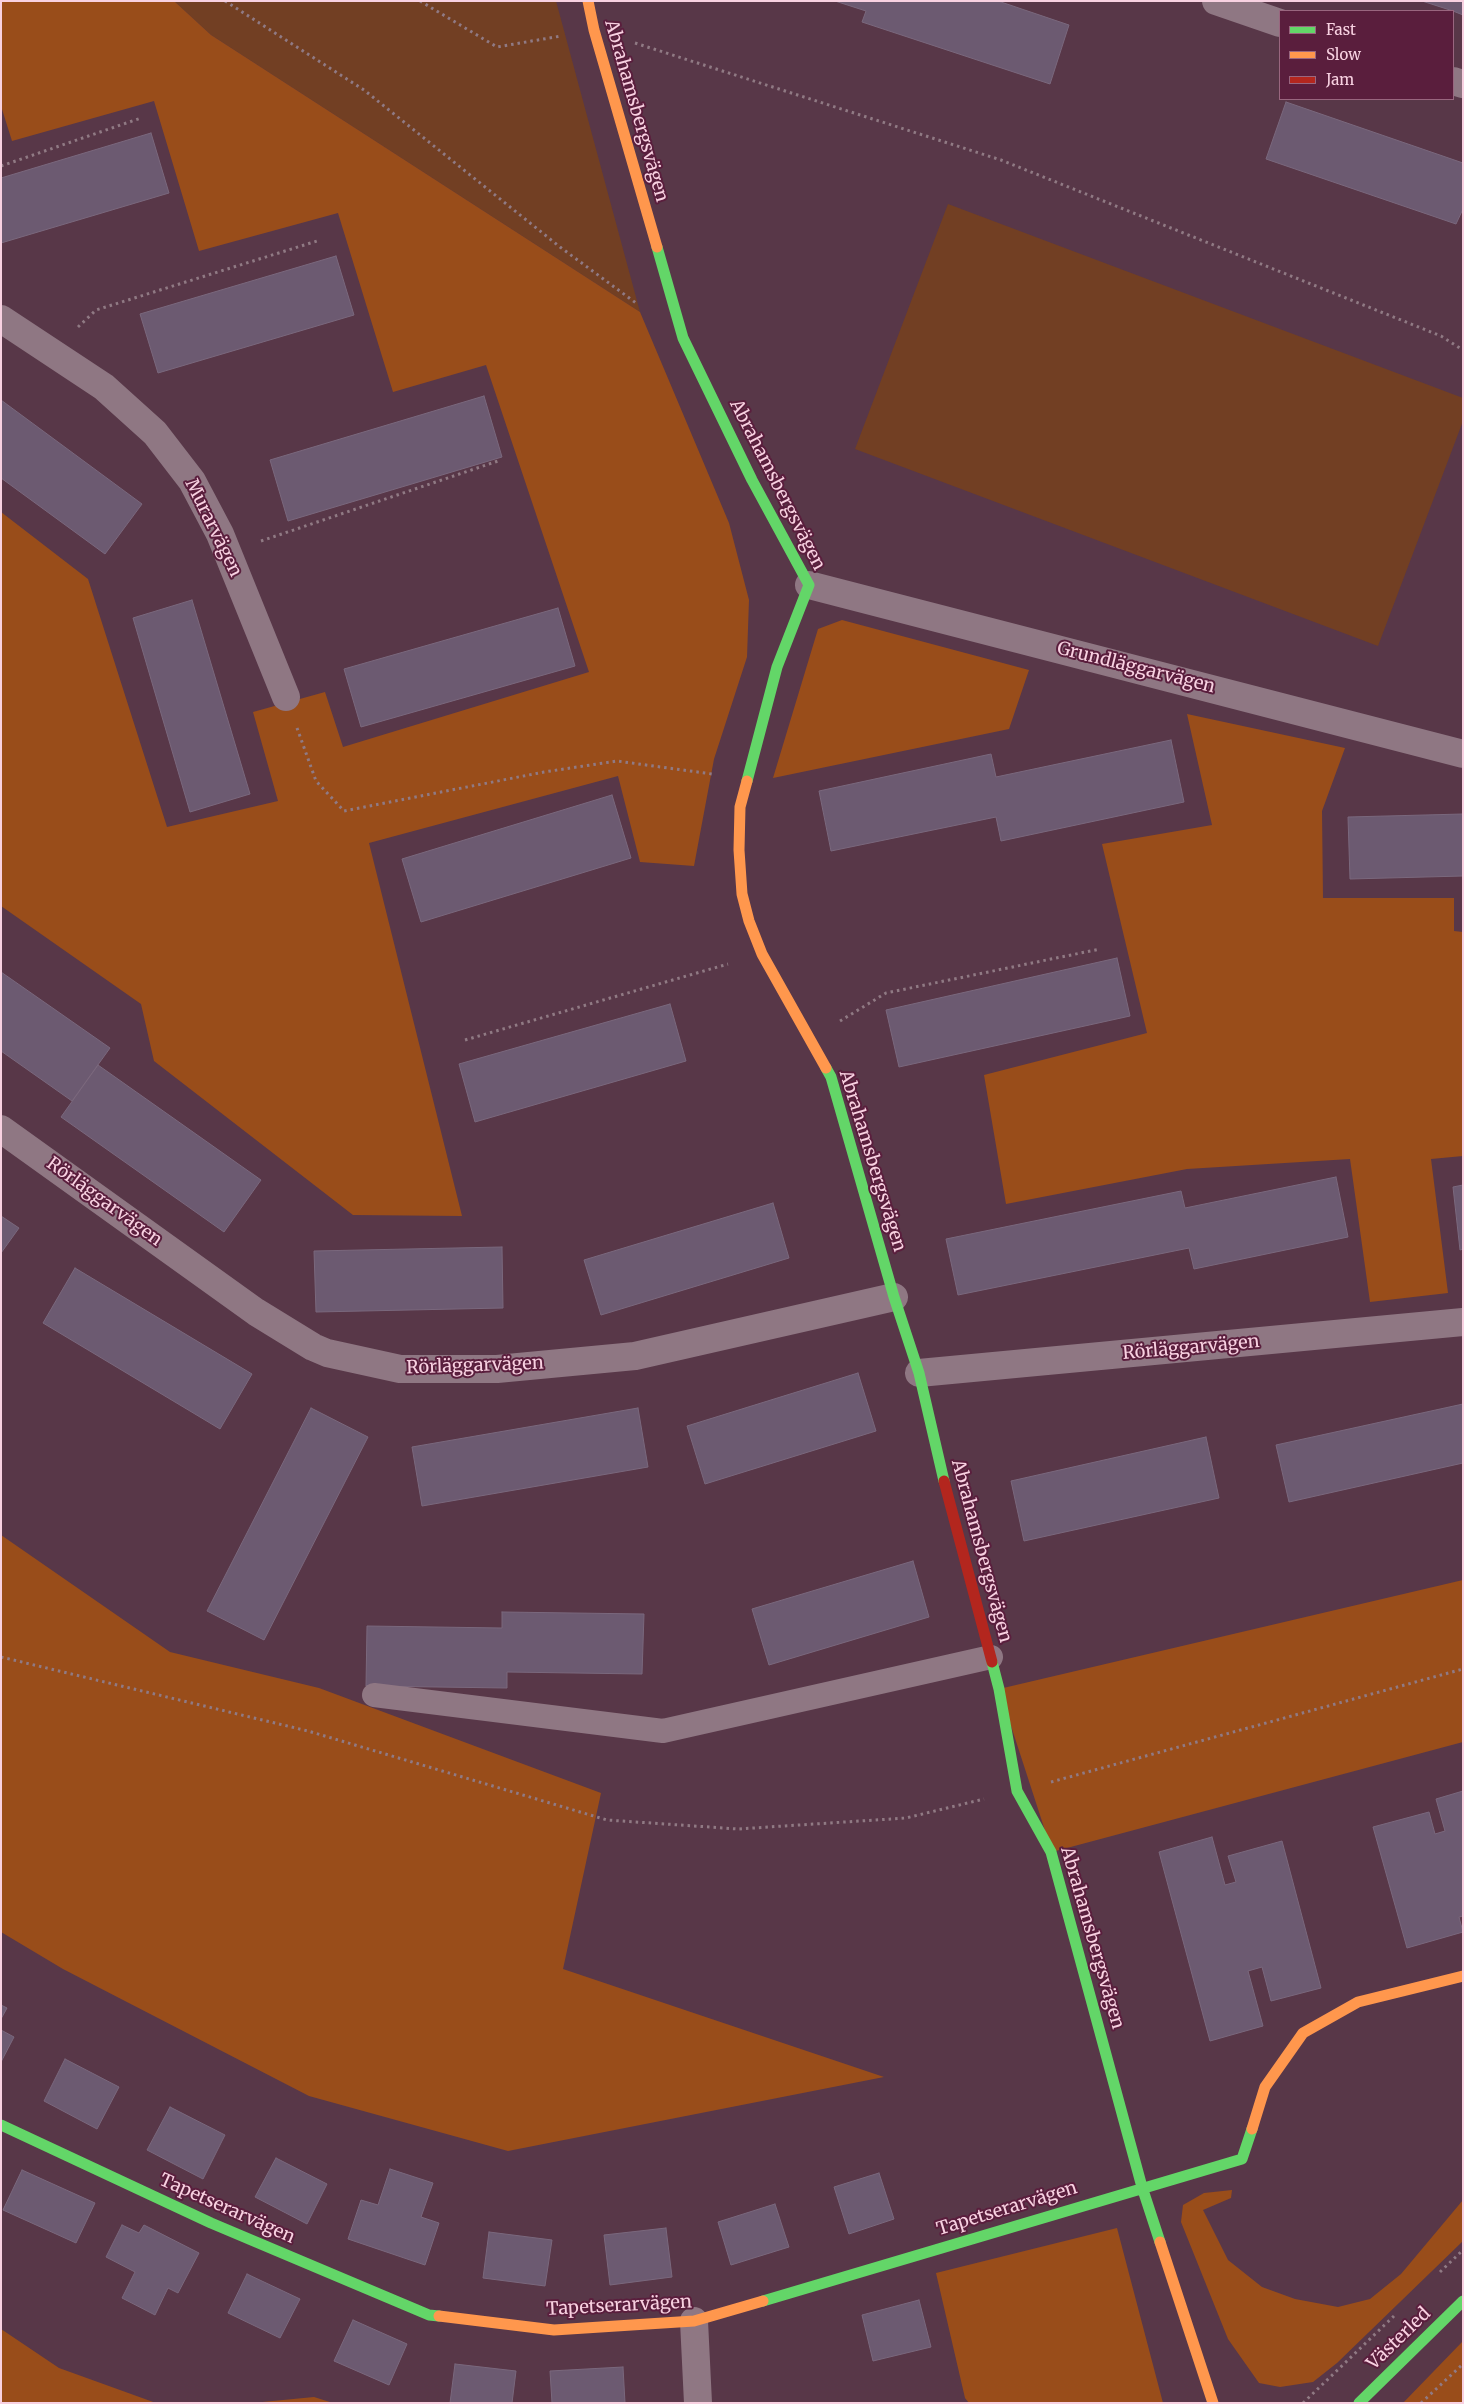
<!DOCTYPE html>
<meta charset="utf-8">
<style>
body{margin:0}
#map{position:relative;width:1464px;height:2404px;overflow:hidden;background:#583748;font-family:Merriweather,serif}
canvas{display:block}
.frame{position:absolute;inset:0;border:2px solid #f8d1e1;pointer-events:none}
.legend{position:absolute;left:1279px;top:10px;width:175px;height:90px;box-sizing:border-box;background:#5a1e3d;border:1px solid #99667f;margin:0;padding:6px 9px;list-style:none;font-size:15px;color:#f8d1e1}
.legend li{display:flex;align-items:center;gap:10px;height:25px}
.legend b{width:25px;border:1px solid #99667f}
</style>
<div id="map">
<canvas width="1464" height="2404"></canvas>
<div class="frame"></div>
<ul class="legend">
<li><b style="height:6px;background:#63d668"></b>Fast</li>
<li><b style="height:6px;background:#ff974d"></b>Slow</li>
<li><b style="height:6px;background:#b3261e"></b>Jam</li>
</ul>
</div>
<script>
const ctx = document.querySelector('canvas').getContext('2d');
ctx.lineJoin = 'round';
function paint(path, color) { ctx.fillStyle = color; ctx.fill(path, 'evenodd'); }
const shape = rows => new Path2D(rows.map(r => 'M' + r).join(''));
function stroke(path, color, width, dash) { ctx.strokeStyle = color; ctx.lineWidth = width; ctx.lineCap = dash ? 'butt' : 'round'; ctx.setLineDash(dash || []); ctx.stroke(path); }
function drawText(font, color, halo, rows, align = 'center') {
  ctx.font = font + ' Merriweather,serif'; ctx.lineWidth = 4; ctx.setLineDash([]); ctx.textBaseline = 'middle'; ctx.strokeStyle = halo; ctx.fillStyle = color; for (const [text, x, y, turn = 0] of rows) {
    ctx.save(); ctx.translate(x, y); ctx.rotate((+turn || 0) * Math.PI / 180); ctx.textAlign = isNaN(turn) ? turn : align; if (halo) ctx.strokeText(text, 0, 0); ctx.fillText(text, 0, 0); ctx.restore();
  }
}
paint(shape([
 [174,1,556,1,640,312,211,35],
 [948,204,1463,398,1463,421,1378,646,855,449]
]), '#723f23');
paint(shape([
 [1,1,174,1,211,35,640,312,729,523,749,600,747,657,714,759,694,866,640,862,618,776,369,843,462,1216,353,1215,154,1061,141,1004,1,906,1,512,88,579,167,827,278,801,253,712,325,692,343,747,589,672,486,365,393,392,338,213,199,251,154,101,12,141,1,106],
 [842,620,1029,670,1009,729,773,778,818,629],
 [1187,714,1345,748,1322,811,1323,898,1454,898,1454,931,1463,932,1463,1156,1431,1159,1448,1293,1370,1302,1350,1159,1187,1169,1006,1204,984,1075,1147,1033,1102,844,1212,825],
 [1,1535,170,1652,319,1688,601,1793,563,1969,884,2077,508,2151,309,2096,63,1969,1,1932],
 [1463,1580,1463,1742,1052,1852,999,1689],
 [1232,2190,1231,2198,1203,2210,1228,2260,1262,2287,1295,2299,1338,2307,1370,2299,1401,2274,1463,2200,1463,2241,1337,2363,1313,2382,1280,2387,1259,2383,1228,2339,1181,2222,1183,2205,1204,2193],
 [1117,2228,1163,2403,969,2403,965,2398,936,2273],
 [1,2329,59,2368,156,2403,1,2403],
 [1463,2341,1463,2403,1403,2403],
 [314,2397,333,2403,252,2403]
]), '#994d1a');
const building = shape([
 [835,1,998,1,1069,25,1050,84,862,22,866,11,835,1],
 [1422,1,1463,1,1463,15,1453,11,1422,1],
 [1286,102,1463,163,1463,209,1456,224,1266,159,1286,102],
 [151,133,169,193,1,243,1,178,151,133],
 [336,256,354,315,158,373,140,314,336,256],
 [484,396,502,457,288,521,270,460,484,396],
 [1,400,142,504,105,554,1,478,1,400],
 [192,600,250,794,190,812,133,618,192,600],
 [558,608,575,666,361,727,344,669,558,608],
 [1171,740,1184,802,1001,841,996,817,831,851,819,791,991,754,996,777,1171,740],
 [612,795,631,858,421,922,402,859,612,795],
 [1463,814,1463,876,1350,879,1348,817,1463,814],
 [1117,958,1130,1016,899,1067,886,1010,1117,958],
 [1,972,110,1048,72,1101,1,1051,1,972],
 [670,1004,686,1061,475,1122,459,1064,670,1004],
 [98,1065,261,1180,224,1232,61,1117,98,1065],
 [1336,1177,1348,1237,1194,1269,1189,1248,958,1295,946,1239,1181,1191,1185,1208,1336,1177],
 [1463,1185,1463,1249,1460,1250,1453,1187,1463,1185],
 [773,1203,789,1258,601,1315,584,1260,773,1203],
 [1,1216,19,1228,1,1253,1,1216],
 [502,1247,503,1308,316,1312,314,1251,502,1247],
 [75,1268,252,1374,220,1429,43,1323,75,1268],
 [858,1373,876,1431,705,1484,687,1426,858,1373],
 [1463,1404,1463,1463,1289,1502,1276,1445,1463,1404],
 [311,1408,368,1437,264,1640,207,1611,311,1408],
 [638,1408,648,1467,422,1506,412,1447,638,1408],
 [1206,1437,1219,1498,1024,1541,1011,1481,1206,1437],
 [913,1561,929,1617,769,1665,752,1609,913,1561],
 [502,1612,644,1614,642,1674,507,1672,507,1688,366,1686,367,1626,502,1628,502,1612],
 [1463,1791,1463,1916,1459,1917,1463,1932,1407,1948,1373,1827,1429,1812,1435,1834,1445,1831,1436,1799,1463,1791],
 [1212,1837,1225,1885,1236,1882,1228,1856,1282,1841,1321,1988,1271,2001,1262,1967,1248,1971,1263,2026,1210,2041,1159,1852,1212,1837],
 [1,2005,7,2008,1,2019,1,2005],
 [1,2030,14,2037,1,2062,1,2030],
 [65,2059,119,2087,97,2129,44,2101,65,2059],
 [170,2107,225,2135,203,2179,147,2150,170,2107],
 [276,2158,327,2184,307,2224,255,2197,276,2158],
 [390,2169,433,2183,421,2217,439,2223,425,2265,348,2239,361,2200,378,2205,390,2169],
 [22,2170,95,2203,76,2243,3,2210,22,2170],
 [879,2173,894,2219,849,2234,834,2187,879,2173],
 [775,2204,789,2247,731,2265,718,2222,775,2204],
 [122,2225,139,2233,144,2225,199,2253,178,2293,168,2288,155,2315,122,2298,135,2272,106,2257,122,2225],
 [666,2228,672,2277,610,2285,604,2235,666,2228],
 [489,2232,552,2240,545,2286,483,2278,489,2232],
 [247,2274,300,2299,280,2338,228,2313,247,2274],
 [919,2300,931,2347,873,2361,862,2315,919,2300],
 [353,2320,407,2344,389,2385,334,2361,353,2320],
 [455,2364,516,2371,512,2403,450,2403,455,2364],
 [623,2367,625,2403,552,2403,550,2371,623,2367]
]);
paint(building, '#6c5a71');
stroke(building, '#7a687d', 1);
stroke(shape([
 [225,1,364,90,560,247,636,303],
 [420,1,497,47,561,36],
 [635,43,1001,160,1441,336,1463,350],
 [1,166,141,118],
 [78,327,96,310,317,241],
 [261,541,498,461],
 [297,728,316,781,344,811,544,772,617,761,712,774],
 [840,1021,886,993,1100,949],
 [465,1040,728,964],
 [1,1657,308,1731,607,1820,738,1829,906,1818,984,1799],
 [1051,1782,1463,1669],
 [1440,2272,1463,2250],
 [1303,2403,1394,2316],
 [1421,2403,1463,2364]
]), '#907a84', 3, [2.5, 4]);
stroke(shape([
 [374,1695,663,1731,991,1657]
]), '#8f7783', 24);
stroke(shape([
 [1216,1,1280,23],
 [1453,81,1463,84],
 [1,319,104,387,155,433,192,481,220,534,286,697],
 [809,585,1463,754],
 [1,1129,256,1312,313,1347,327,1353,400,1369,497,1369,635,1356,894,1297],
 [919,1373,1463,1322],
 [694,2321,698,2403]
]), '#8f7783', 28);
stroke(shape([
 [657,247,683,338,752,480,809,585,777,667,747,781],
 [826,1068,831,1077,894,1297,919,1373,944,1481],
 [992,1662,999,1689,1017,1791,1051,1852,1142,2187,1160,2242],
 [1,2125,211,2223,429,2315,439,2316],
 [763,2301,1242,2159,1252,2129],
 [1359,2403,1463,2301]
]), '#63d668', 11);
stroke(shape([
 [588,1,594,30,657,247],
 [747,781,740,807,739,850,742,894,749,921,762,954,826,1068],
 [1252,2129,1265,2087,1303,2033,1358,2002,1463,1976],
 [1160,2242,1213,2403],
 [439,2316,554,2330,694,2321,763,2301]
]), '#ff974d', 11);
stroke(shape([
 [944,1481,992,1662]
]), '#b3261e', 11);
drawText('18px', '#f8d1e1', '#5a1e3d', [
 ["Abrahamsbergsvägen",636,111,74],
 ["Abrahamsbergsvägen",777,485,63],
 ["Murarvägen",213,528,64],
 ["Grundläggarvägen",1136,668,14],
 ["Abrahamsbergsvägen",872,1161,73],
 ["Rörläggarvägen",104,1202,36],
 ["Rörläggarvägen",1191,1348,-5],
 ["Rörläggarvägen",475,1366,-2],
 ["Abrahamsbergsvägen",981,1551,75],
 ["Abrahamsbergsvägen",1092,1938,74],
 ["Tapetserarvägen",227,2209,24],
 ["Tapetserarvägen",1007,2209,-17],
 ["Tapetserarvägen",619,2306,-3],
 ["Västerled",1399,2339,-44]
]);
</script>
